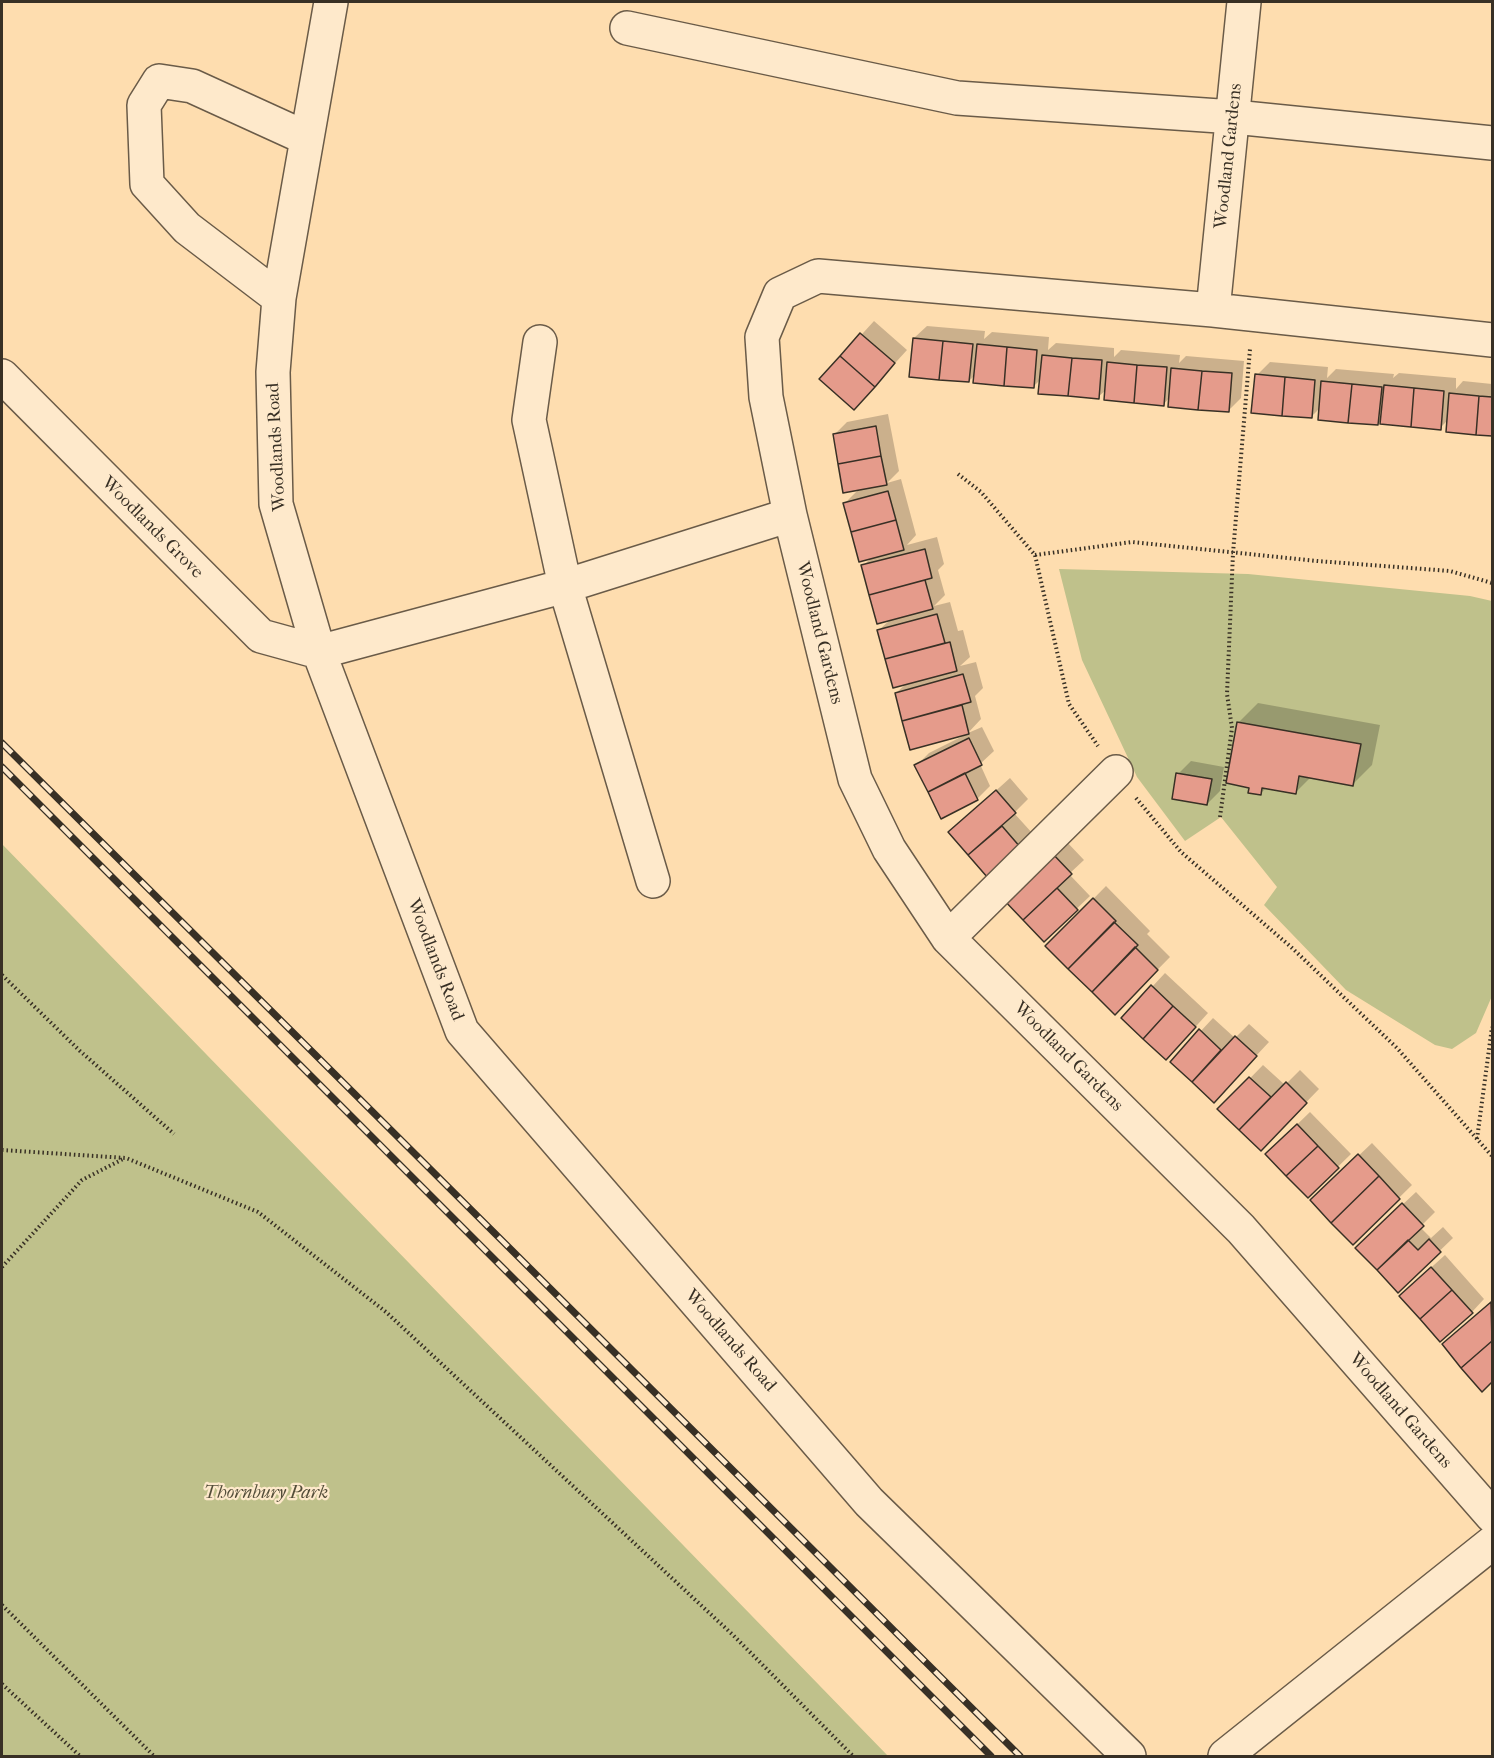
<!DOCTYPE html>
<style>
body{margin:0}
#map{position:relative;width:1494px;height:1758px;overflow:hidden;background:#feddaf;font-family:"IM FELL French Canon",serif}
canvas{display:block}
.frame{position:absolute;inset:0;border:3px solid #383025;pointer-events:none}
</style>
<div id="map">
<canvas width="1494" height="1758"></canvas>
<div class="frame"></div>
</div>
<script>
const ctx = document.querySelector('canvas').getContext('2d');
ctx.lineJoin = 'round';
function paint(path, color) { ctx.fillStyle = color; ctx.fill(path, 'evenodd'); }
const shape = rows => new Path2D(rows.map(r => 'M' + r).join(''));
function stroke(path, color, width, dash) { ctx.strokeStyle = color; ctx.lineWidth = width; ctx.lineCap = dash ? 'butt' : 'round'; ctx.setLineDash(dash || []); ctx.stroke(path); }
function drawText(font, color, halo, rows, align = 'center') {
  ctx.font = font + ' "IM FELL French Canon",serif'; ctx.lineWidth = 4.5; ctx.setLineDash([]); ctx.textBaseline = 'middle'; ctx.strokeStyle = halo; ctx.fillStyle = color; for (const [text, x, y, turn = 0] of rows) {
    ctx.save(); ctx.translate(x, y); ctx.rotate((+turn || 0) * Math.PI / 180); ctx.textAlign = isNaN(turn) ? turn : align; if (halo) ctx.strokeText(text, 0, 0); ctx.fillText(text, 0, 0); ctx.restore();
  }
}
paint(shape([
 [1059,569,1248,574,1470,596,1492,601,1492,996,1476,1033,1452,1049,1435,1045,1346,990,1264,905,1277,887,1221,817,1185,841,1137,777,1082,660],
 [2,844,888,1756,2,1756]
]), '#bfc18b');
paint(shape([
 [874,321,907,350,866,395,821,379],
 [927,326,985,331,984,339,992,332,1049,337,1048,350,1056,343,1114,348,1114,357,1121,350,1180,355,1179,363,1186,356,1244,361,1241,398,1228,411,1170,397,1163,405,1106,390,1098,397,1041,379,1033,387,976,374,969,381,914,338],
 [1270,362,1328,367,1327,378,1336,369,1394,374,1393,378,1399,373,1456,378,1456,389,1463,381,1492,384,1492,435,1447,431,1448,420,1440,428,1383,419,1378,424,1320,408,1311,417,1257,375],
 [888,414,899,471,887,483,901,479,916,535,907,545,937,537,944,564,938,570,945,595,934,606,950,602,958,631,963,630,970,657,960,666,976,662,983,688,975,696,981,719,968,733,982,727,994,751,980,764,990,786,978,798,942,817,916,766,929,753,965,735,911,748,896,693,907,683,894,686,879,630,891,619,878,622,863,566,872,557,845,503,860,488,834,435,847,422],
 [1258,703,1380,725,1372,765,1353,784,1312,776,1296,792,1267,787,1260,794,1250,786,1228,782,1239,722],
 [1191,761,1224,767,1220,791,1207,804,1178,774],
 [1010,778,1028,799,1014,813,1033,834,988,876,950,832],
 [1065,840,1084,860,1069,874,1090,896,1044,940,1005,898],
 [1106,886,1150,931,1147,934,1170,957,1115,1013,1047,946],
 [1165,973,1208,1013,1179,1045,1123,1018],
 [1213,1018,1235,1038,1249,1024,1269,1042,1214,1101,1172,1062],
 [1263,1065,1285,1085,1300,1070,1319,1089,1261,1149,1220,1109],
 [1310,1112,1351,1154,1308,1196,1280,1141],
 [1372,1143,1412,1185,1353,1243,1312,1200],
 [1416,1192,1435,1212,1420,1227,1431,1238,1443,1227,1453,1238,1398,1291,1370,1235],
 [1445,1255,1484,1299,1472,1312,1414,1283],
 [1492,1301,1492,1380,1482,1389,1457,1332]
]), '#0003');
const building = shape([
 [860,333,895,363,875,387,840,356,860,333],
 [913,338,943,341,939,380,909,377,913,338],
 [943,341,973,344,969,382,939,380,943,341],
 [977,344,1007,347,1004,386,973,383,977,344],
 [1007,347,1037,350,1034,388,1004,386,1007,347],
 [1042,355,1072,358,1068,396,1038,394,1042,355],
 [840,356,875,387,854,410,819,379,840,356],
 [1072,358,1102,360,1099,399,1068,396,1072,358],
 [1107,362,1137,365,1134,403,1104,400,1107,362],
 [1137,365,1167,367,1164,406,1134,403,1137,365],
 [1171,368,1202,371,1198,410,1168,407,1171,368],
 [1202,371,1232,373,1229,412,1198,410,1202,371],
 [1255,374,1285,377,1282,416,1251,413,1255,374],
 [1285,377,1315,380,1312,418,1282,416,1285,377],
 [1321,381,1352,384,1348,423,1318,420,1321,381],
 [1352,384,1382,387,1378,425,1348,423,1352,384],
 [1384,385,1414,388,1411,427,1380,424,1384,385],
 [1414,388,1444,391,1441,430,1411,427,1414,388],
 [1449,393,1479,396,1476,435,1446,432,1449,393],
 [1479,396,1492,397,1492,436,1476,435,1479,396],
 [876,426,881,456,838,464,833,434,876,426],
 [881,456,887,485,843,493,838,464,881,456],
 [888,491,896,520,851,532,843,503,888,491],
 [896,520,904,550,859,562,851,532,896,520],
 [925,549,932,578,869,595,861,565,925,549],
 [925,580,933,609,877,624,869,595,925,580],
 [937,614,945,643,885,659,877,630,937,614],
 [950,642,957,671,893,688,885,659,950,642],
 [963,674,971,702,902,721,895,693,963,674],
 [962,705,969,734,910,750,902,721,962,705],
 [1237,722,1361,744,1353,786,1299,776,1296,794,1262,788,1261,795,1248,793,1249,788,1226,783,1237,722],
 [969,738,982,765,928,792,914,765,969,738],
 [965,773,978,800,941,819,928,792,965,773],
 [1176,773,1212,779,1207,805,1172,799,1176,773],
 [996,790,1016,813,968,855,948,832,996,790],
 [1002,826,1021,848,988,878,968,855,1002,826],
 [1051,852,1072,874,1023,920,1002,898,1051,852],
 [1057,888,1078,910,1044,942,1023,920,1057,888],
 [1093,898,1116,921,1068,969,1045,946,1093,898],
 [1114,922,1138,945,1092,992,1068,969,1114,922],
 [1135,947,1158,970,1115,1015,1092,992,1135,947],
 [1151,985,1173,1006,1143,1039,1121,1018,1151,985],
 [1173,1006,1196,1027,1166,1060,1143,1039,1173,1006],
 [1199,1029,1221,1050,1192,1082,1170,1062,1199,1029],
 [1235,1036,1257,1056,1214,1103,1192,1082,1235,1036],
 [1249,1077,1271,1097,1239,1130,1217,1109,1249,1077],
 [1286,1082,1307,1103,1261,1151,1239,1130,1286,1082],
 [1297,1124,1318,1146,1286,1176,1265,1154,1297,1124],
 [1318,1146,1339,1168,1308,1198,1286,1176,1318,1146],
 [1358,1154,1379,1176,1331,1223,1310,1200,1358,1154],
 [1379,1176,1400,1199,1353,1245,1331,1223,1379,1176],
 [1402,1203,1424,1226,1377,1270,1355,1248,1402,1203],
 [1429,1239,1441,1252,1398,1293,1377,1270,1408,1240,1418,1250,1429,1239],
 [1431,1267,1452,1290,1420,1319,1399,1296,1431,1267],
 [1452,1290,1473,1313,1440,1342,1420,1319,1452,1290],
 [1491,1302,1492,1341,1461,1368,1442,1344,1491,1302],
 [1492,1341,1492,1382,1482,1392,1461,1368,1492,1341]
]);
paint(building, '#e59b8b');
stroke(building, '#383025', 1.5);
const minor = shape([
 [331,2,279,298,273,372,276,504,319,652,462,1031,869,1502,1129,1756],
 [1244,2,1213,310,1492,340],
 [627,28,957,98,1234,117,1492,143],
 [279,298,187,228,147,184,144,105,159,81,192,86,306,138],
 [540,342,529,420,565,586,653,881],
 [2,376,261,636,319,652,565,586,790,515,766,397,762,337,780,294,818,276,1213,310],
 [790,515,855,779,889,849,948,938,1241,1229,1492,1516],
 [948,938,1116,772],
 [1225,1756,1492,1543]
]);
stroke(minor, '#6a5b48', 36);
stroke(shape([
 [958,474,981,492,1035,555,1069,704,1098,746],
 [1035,555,1132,542,1317,561,1450,571,1492,583],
 [1136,798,1181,852,1291,947,1397,1048,1492,1156],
 [1220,817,1232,728,1227,694,1233,553,1250,349],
 [2,975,80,1051,174,1134],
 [1477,1139,1492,1027],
 [2,1150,126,1158,258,1212,386,1312,733,1635,853,1756],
 [2,1267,82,1180,125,1158],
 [2,1605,154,1756],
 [2,1684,80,1756]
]), '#383025', 4, [1.5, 3]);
stroke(minor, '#fee9cb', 33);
const rail = shape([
 [2,743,1020,1756],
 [2,767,991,1756]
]);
stroke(rail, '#383025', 7);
stroke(rail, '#fee9cb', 4.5, [14]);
drawText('18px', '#383025', '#fee9cb', [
 ["Woodland Gardens",1229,156,-84],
 ["Woodlands Road",277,447,-93],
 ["Woodlands Grove",152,528,45],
 ["Woodland Gardens",819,633,76],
 ["Woodlands Road",435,960,69],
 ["Woodland Gardens",1068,1057,45],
 ["Woodlands Road",730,1341,49],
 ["Woodland Gardens",1400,1411,49]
]);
drawText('italic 18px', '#534d39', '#fee9cb', [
 ["Thornbury Park",266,1494]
]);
</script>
